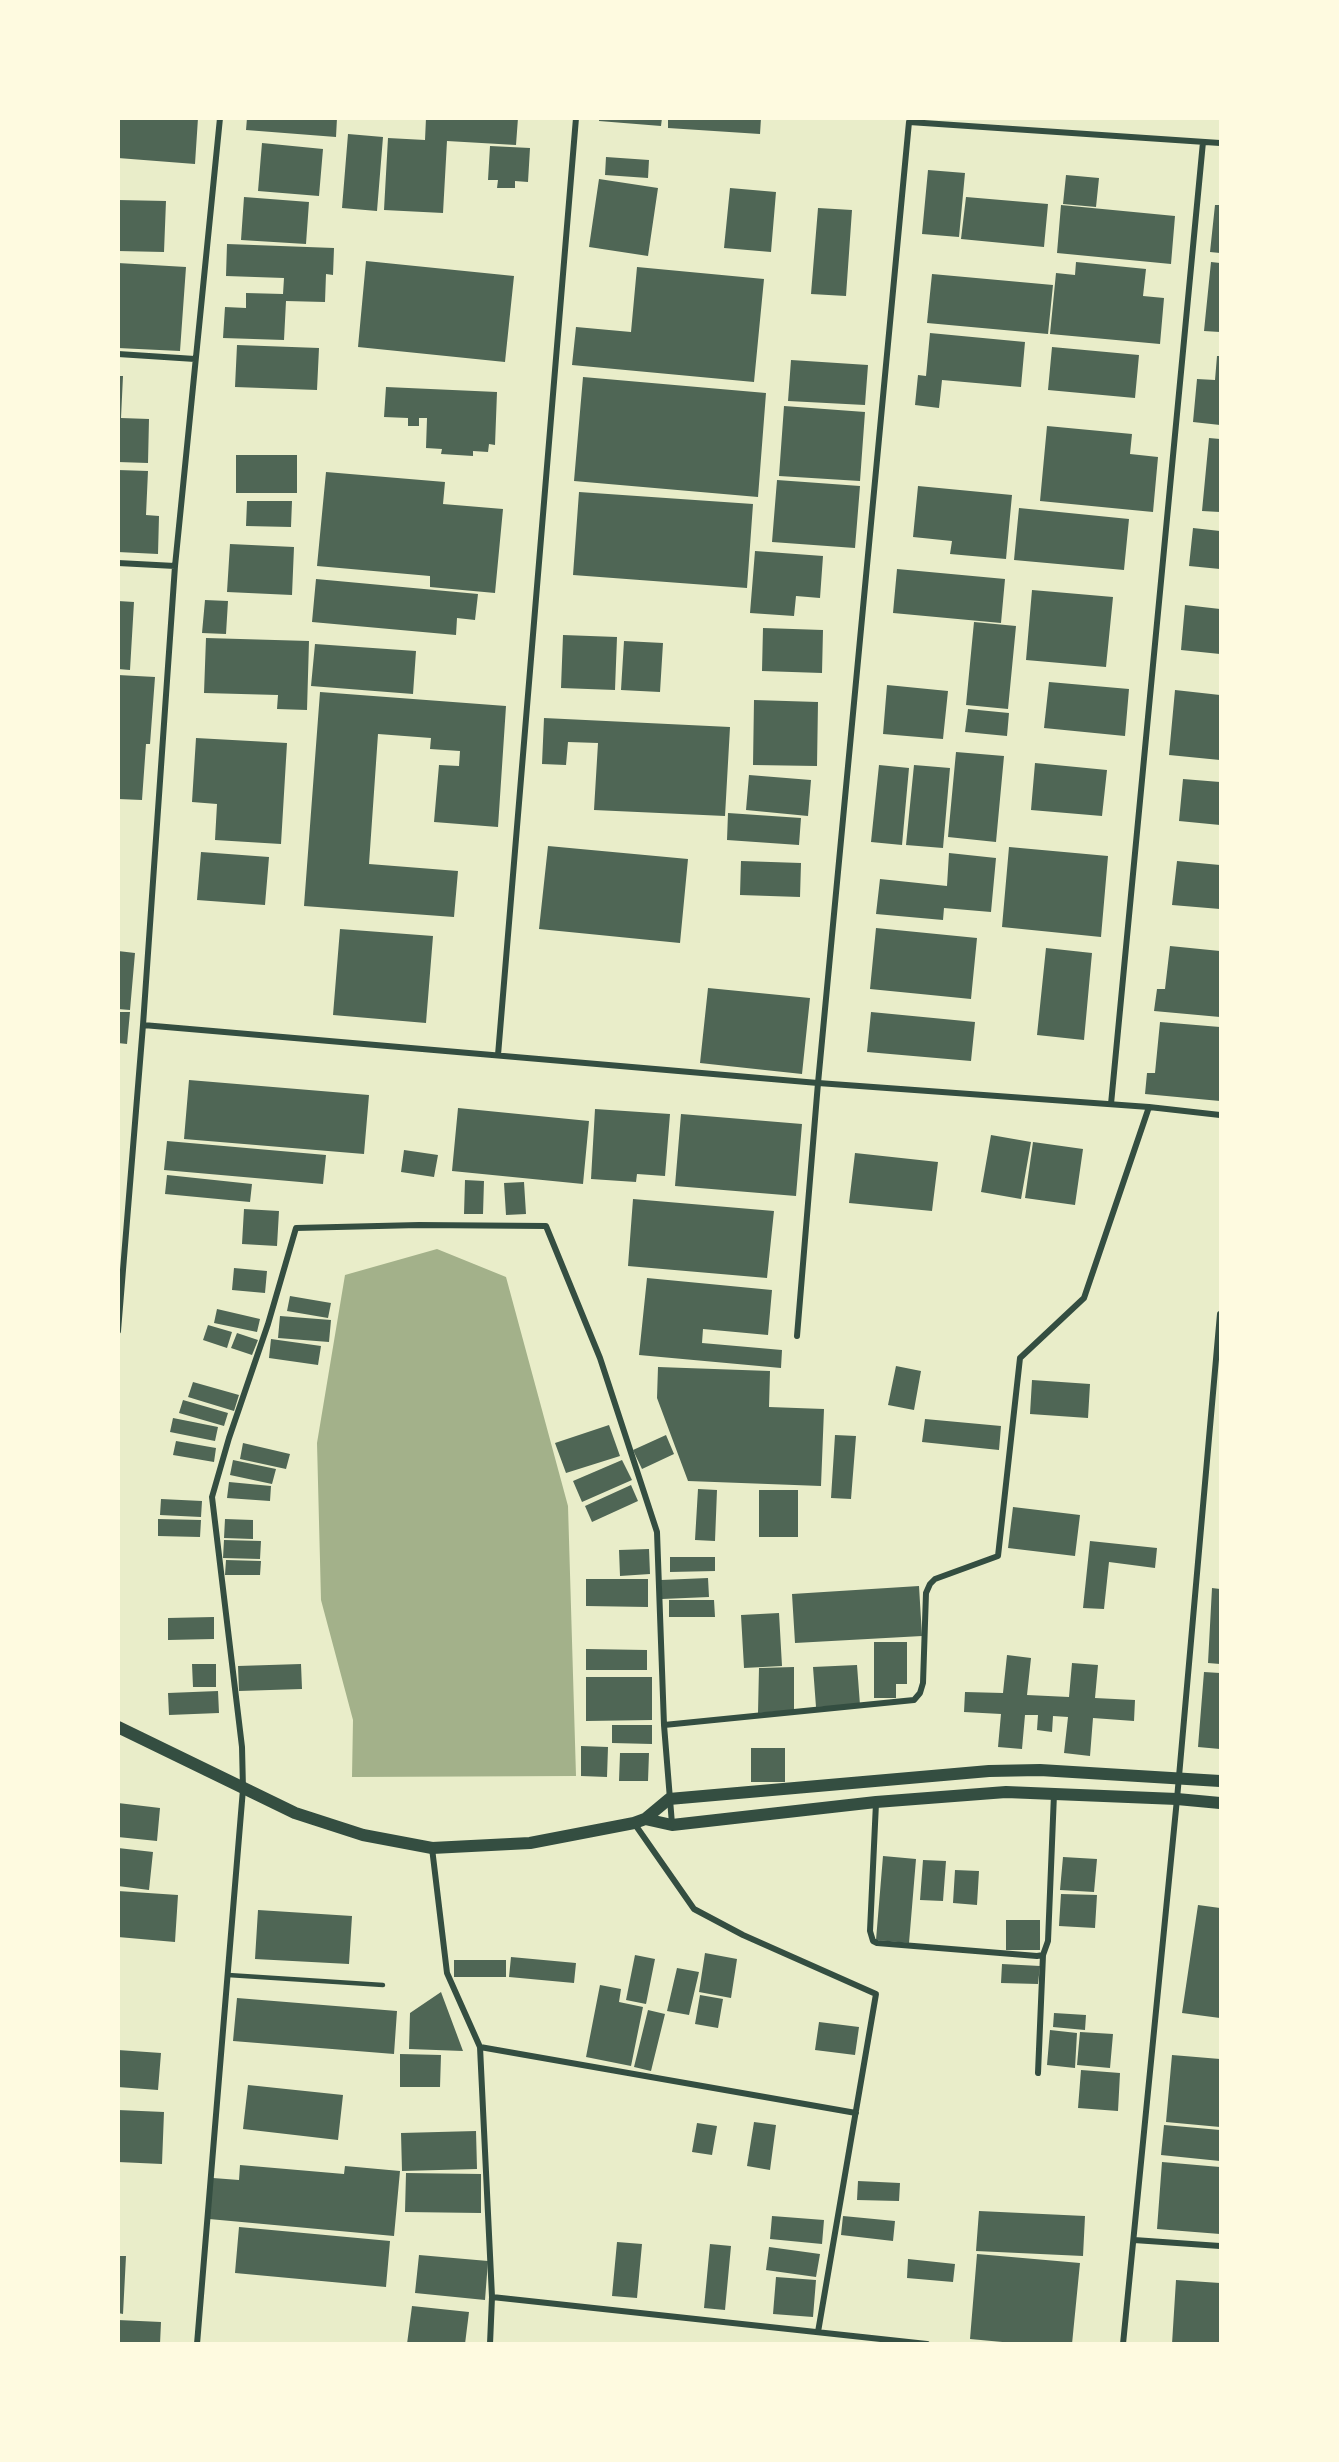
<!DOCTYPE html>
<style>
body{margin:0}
#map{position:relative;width:1339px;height:2462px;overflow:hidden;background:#e9edc9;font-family:"Golos Text",sans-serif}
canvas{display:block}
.frame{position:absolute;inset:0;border:120px solid #fefae0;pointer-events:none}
</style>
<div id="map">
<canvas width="1339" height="2462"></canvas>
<div class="frame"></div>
</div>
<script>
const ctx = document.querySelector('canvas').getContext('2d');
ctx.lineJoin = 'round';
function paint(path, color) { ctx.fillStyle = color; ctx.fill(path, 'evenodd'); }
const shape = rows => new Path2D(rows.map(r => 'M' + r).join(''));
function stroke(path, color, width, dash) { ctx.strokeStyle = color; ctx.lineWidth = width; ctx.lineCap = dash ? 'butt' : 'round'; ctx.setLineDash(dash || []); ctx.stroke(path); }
paint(shape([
 [437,1249,506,1277,568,1506,576,1776,352,1777,353,1720,321,1600,317,1443,345,1275]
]), '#a3b18a');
paint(shape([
 [118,118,198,118,195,164,118,158],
 [247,118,337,118,336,137,246,130],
 [426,118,518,118,516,145,447,141,443,213,384,210,388,138,425,140],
 [599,118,662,118,661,126,599,121],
 [668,118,761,118,760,134,668,128],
 [348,134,383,137,377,211,342,208],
 [262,143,323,149,319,196,258,191],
 [490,146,530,148,528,182,515,181,515,188,497,188,498,180,488,180],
 [606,157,649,160,648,178,605,175],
 [928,170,965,173,959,237,922,234],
 [1066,175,1099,178,1096,207,1063,204],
 [599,179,658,188,648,256,589,247],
 [730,188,776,192,771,252,724,248],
 [244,197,309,202,306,244,241,240],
 [966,197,1048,204,1044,247,961,239],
 [118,200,166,201,164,252,118,251],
 [1061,205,1175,216,1171,264,1057,253],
 [1215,205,1220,205,1220,253,1210,252],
 [818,208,852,210,846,296,811,294],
 [227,244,334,248,333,275,326,274,325,302,286,301,284,340,223,338,225,307,246,308,246,293,283,294,284,278,226,276],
 [366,261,514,276,505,362,358,347],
 [1076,262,1146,269,1143,296,1164,298,1160,344,1050,334,1056,273,1075,275],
 [1211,262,1220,263,1220,332,1204,331],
 [118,263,186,267,180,351,118,348],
 [637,267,764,279,754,382,572,365,576,327,631,332],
 [932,274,1053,285,1048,334,927,323],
 [930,333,1025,342,1021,387,942,380,939,408,915,405,918,375,926,376],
 [237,345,319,348,317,390,235,387],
 [1052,347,1139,355,1135,398,1048,390],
 [1217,356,1220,356,1220,425,1193,422,1197,379,1215,380],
 [791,360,868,365,865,405,788,401],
 [118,376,123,376,121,418,149,419,148,463,118,462],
 [583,377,766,393,758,497,574,481],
 [386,387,497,392,495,445,489,444,488,452,473,451,473,456,441,454,442,449,426,448,427,418,419,418,419,426,408,426,408,418,384,417],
 [784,406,865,412,860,481,779,476],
 [1047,426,1132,434,1130,454,1158,457,1153,512,1040,501],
 [1209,438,1220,439,1220,512,1202,511],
 [236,455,297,455,297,493,236,493],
 [118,470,148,471,146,515,159,516,158,554,118,552],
 [326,472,445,482,443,504,503,509,495,593,430,587,430,576,317,566],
 [777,480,860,486,855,548,772,542],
 [918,486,1012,495,1006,559,950,554,952,541,913,537],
 [579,492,753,504,747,588,573,575],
 [247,501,292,501,291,527,246,526],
 [1019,508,1129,519,1124,570,1014,560],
 [1193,528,1220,531,1220,569,1189,566],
 [230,544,294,547,292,595,227,592],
 [755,551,823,556,820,598,796,596,794,616,750,613],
 [897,569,1005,579,1001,623,893,613],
 [316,579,478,594,475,620,457,618,456,635,312,622],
 [1032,590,1113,597,1106,667,1026,660],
 [205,600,228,601,226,634,202,633],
 [118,601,134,602,130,670,118,669],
 [1185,605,1220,609,1220,654,1181,650],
 [974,622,1016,626,1008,709,966,705],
 [763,628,823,630,822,673,762,671],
 [563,635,617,637,615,690,561,688],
 [206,638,309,641,307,710,277,709,278,695,204,693],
 [624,641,663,643,660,692,621,690],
 [315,644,416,651,413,694,311,686],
 [118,675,155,677,150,744,146,744,142,800,118,799],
 [1049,682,1129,689,1125,736,1044,728],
 [887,685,948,691,943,739,883,734],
 [1175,690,1220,695,1220,760,1169,755],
 [320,692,506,706,498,827,434,822,439,765,459,766,460,751,430,749,431,738,378,734,369,864,458,871,454,917,304,906],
 [754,700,818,702,817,766,753,765],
 [968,709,1009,713,1007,736,965,732],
 [544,718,730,727,725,816,594,810,598,743,568,742,566,765,542,764],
 [196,738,287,743,281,844,215,840,217,804,192,802],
 [956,752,1004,756,996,842,948,837],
 [1035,763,1107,770,1102,816,1031,810],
 [879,765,909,768,902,845,871,842],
 [914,765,950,768,943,848,906,845],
 [749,775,811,780,808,816,746,810],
 [1183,779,1220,782,1220,825,1179,821],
 [728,813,801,818,799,845,727,840],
 [548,846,688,859,680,943,539,929],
 [1009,847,1108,856,1101,937,1002,927],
 [201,852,269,857,265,905,197,900],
 [949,853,996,858,991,912,944,908,943,920,876,914,880,879,947,886],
 [741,861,801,863,800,897,740,895],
 [1177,861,1220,865,1220,909,1172,905],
 [876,928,977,938,971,999,870,989],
 [340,929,433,936,426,1023,333,1015],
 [1170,946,1220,951,1220,1017,1154,1011,1157,989,1165,989],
 [1046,948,1092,953,1084,1040,1037,1035],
 [118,951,135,953,130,1010,118,1009],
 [708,988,810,998,802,1074,700,1063],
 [118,1012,130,1012,127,1044,118,1043],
 [871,1012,975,1022,971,1061,867,1052],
 [1160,1022,1220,1027,1220,1101,1145,1094,1147,1073,1155,1073],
 [189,1080,369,1095,364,1154,184,1139],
 [458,1108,589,1121,583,1184,452,1171],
 [595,1109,670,1114,665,1176,637,1174,636,1182,591,1179],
 [681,1114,802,1124,796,1196,675,1186],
 [991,1135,1031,1142,1021,1199,981,1192],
 [167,1141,326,1155,323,1184,164,1170],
 [1033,1142,1083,1149,1075,1205,1025,1198],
 [404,1150,438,1155,434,1177,401,1172],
 [855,1153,938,1162,932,1211,849,1203],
 [167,1175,252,1184,250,1202,165,1194],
 [465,1180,484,1181,483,1214,464,1214],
 [524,1182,526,1214,506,1215,504,1183],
 [633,1199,774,1211,767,1278,628,1266],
 [244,1209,279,1211,277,1246,242,1244],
 [234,1268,267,1271,265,1293,232,1290],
 [647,1278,772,1290,768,1335,703,1329,702,1343,782,1350,781,1368,639,1355],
 [290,1296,331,1303,328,1318,287,1311],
 [217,1309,260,1319,257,1332,214,1323],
 [280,1316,331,1320,329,1342,278,1338],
 [208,1325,232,1332,227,1348,203,1340],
 [237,1333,258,1340,252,1355,231,1348],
 [271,1339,321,1346,318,1365,269,1358],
 [896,1366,921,1371,914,1410,888,1405],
 [658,1367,770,1371,769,1407,824,1409,821,1486,688,1481,657,1398],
 [1032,1380,1090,1384,1088,1418,1030,1414],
 [193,1382,239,1395,234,1411,188,1397],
 [183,1400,228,1413,224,1426,179,1413],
 [173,1418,218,1427,215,1441,170,1432],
 [925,1419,1001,1426,999,1450,922,1442],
 [609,1425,620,1456,566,1473,555,1443],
 [666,1435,674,1454,642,1469,633,1450],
 [835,1435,856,1436,851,1499,831,1498],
 [176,1441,216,1448,214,1462,173,1455],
 [243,1443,290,1454,286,1469,240,1459],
 [233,1460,276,1469,272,1484,230,1475],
 [622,1460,632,1480,582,1502,573,1481],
 [229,1482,271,1486,270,1501,227,1498],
 [631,1485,638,1501,592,1522,585,1506],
 [698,1489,717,1490,715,1541,695,1540],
 [759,1490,798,1490,798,1537,759,1537],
 [161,1499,202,1501,201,1517,160,1515],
 [1013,1507,1080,1515,1075,1556,1008,1548],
 [158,1519,201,1520,200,1537,158,1536],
 [225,1519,253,1520,253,1539,224,1538],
 [224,1540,261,1541,260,1559,223,1558],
 [1090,1541,1157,1548,1155,1568,1109,1562,1104,1609,1083,1608],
 [649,1549,650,1574,620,1576,619,1550],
 [670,1557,715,1557,715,1571,670,1572],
 [226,1560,261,1561,260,1575,225,1575],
 [708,1578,709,1597,662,1599,661,1580],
 [586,1579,648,1579,648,1607,586,1606],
 [919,1586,922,1636,795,1643,792,1594],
 [1212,1588,1220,1589,1220,1664,1208,1663],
 [669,1600,714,1600,715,1617,669,1617],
 [779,1613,782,1666,744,1668,741,1615],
 [214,1617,214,1639,168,1640,168,1618],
 [874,1642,907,1642,907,1684,896,1684,896,1698,874,1698],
 [586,1649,647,1650,647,1670,586,1670],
 [1007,1655,1031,1658,1027,1695,1069,1697,1072,1663,1098,1665,1095,1698,1135,1700,1134,1721,1093,1718,1090,1756,1064,1753,1068,1717,1053,1716,1052,1732,1037,1730,1038,1715,1025,1715,1022,1749,998,1747,1001,1714,964,1712,965,1692,1003,1693],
 [192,1664,216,1664,216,1687,193,1687],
 [301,1664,302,1689,239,1691,238,1666],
 [857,1665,860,1705,816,1707,813,1667],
 [794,1667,794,1710,758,1713,759,1668],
 [1204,1672,1220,1673,1220,1749,1198,1747],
 [586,1677,652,1677,652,1720,586,1721],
 [218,1691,219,1713,169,1715,168,1693],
 [612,1725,652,1725,652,1744,612,1743],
 [581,1746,608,1747,607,1777,581,1776],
 [751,1748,785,1748,785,1782,751,1782],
 [620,1753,649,1753,648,1781,619,1781],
 [118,1803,160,1808,157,1841,118,1837],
 [118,1848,153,1852,149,1890,118,1886],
 [883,1856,916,1859,909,1943,876,1940],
 [1063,1857,1097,1859,1094,1892,1060,1890],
 [923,1860,946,1861,943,1901,920,1900],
 [955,1870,979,1871,977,1905,953,1903],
 [118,1891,178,1895,175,1942,118,1937],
 [1061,1894,1097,1895,1095,1928,1059,1926],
 [1198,1905,1220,1908,1220,2018,1182,2013],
 [258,1910,352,1916,349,1964,255,1959],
 [1006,1920,1040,1920,1040,1950,1006,1950],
 [705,1953,737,1959,731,1998,699,1992],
 [635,1955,655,1959,646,2004,626,2000],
 [511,1957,576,1963,574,1983,509,1977],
 [454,1960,506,1960,506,1977,454,1977],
 [1002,1964,1040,1966,1038,1984,1001,1983],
 [677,1968,699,1972,689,2015,667,2011],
 [600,1985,621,1989,619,2002,643,2007,631,2066,586,2057],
 [441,1992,463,2051,409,2049,410,2013],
 [700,1995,723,1999,718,2028,695,2024],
 [237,1998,397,2011,394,2054,233,2041],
 [648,2010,665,2014,651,2071,634,2067],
 [1054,2013,1086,2015,1085,2030,1053,2027],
 [819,2022,859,2027,855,2055,815,2050],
 [1050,2030,1077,2033,1075,2068,1047,2065],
 [1080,2032,1113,2034,1110,2068,1077,2065],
 [118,2050,161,2053,158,2090,118,2087],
 [400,2054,441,2055,440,2087,400,2087],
 [1172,2055,1220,2059,1220,2127,1166,2122],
 [1081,2070,1120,2073,1118,2111,1078,2108],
 [248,2085,343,2095,338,2140,243,2129],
 [118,2110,164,2112,162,2164,118,2162],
 [754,2122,776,2125,770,2170,747,2166],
 [697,2123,717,2126,712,2155,692,2152],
 [1164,2125,1220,2130,1220,2161,1161,2155],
 [476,2131,477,2169,402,2171,401,2133],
 [1162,2162,1220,2167,1220,2234,1157,2229],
 [240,2165,344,2174,345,2166,400,2171,394,2236,209,2219,213,2178,239,2180],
 [406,2173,481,2174,481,2213,405,2212],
 [858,2181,900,2183,899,2201,857,2200],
 [979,2211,1085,2216,1083,2256,976,2251],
 [772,2216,824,2220,822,2244,770,2239],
 [843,2216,895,2221,893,2241,841,2235],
 [239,2227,390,2241,386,2287,235,2273],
 [617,2242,642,2244,637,2298,612,2296],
 [710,2244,731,2246,725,2310,704,2308],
 [769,2247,820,2254,816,2277,766,2270],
 [977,2254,1080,2263,1072,2344,1024,2344,970,2339],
 [419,2255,488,2261,485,2300,415,2293],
 [118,2256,126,2256,123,2314,118,2313],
 [908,2259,955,2264,953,2282,907,2278],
 [776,2277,816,2280,813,2317,773,2314],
 [1176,2280,1220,2283,1220,2344,1172,2344],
 [412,2306,469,2312,465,2344,407,2344],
 [118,2320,161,2322,160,2344,118,2344]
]), '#4f6655');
stroke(shape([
 [228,1975,383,1985]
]), '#344e41', 4.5);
stroke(shape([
 [118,354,195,359],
 [118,563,175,566],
 [143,1025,818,1083,1149,1107,1220,1115],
 [498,1055,576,118],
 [1111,1104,1203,142],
 [118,1331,143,1025,175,566,220,118],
 [797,1336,818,1083,909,122,1220,143],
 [664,1725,914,1700,920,1693,923,1683,926,1593,930,1584,935,1579,998,1556,1020,1358,1084,1298,1149,1107],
 [876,1803,870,1931,873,1941,877,1943,1037,1956,1043,1955,1048,1941,1054,1794],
 [634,1823,694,1909,743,1935,876,1994,818,2332],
 [432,1848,447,1973,480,2047,492,2297,490,2344],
 [480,2047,856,2113],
 [1038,2073,1043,1955],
 [1134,2240,1220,2246],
 [492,2297,927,2344],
 [197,2344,243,1789,242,1747,212,1497,229,1438,268,1324,296,1228,419,1225,546,1226,600,1358,657,1532,664,1725,672,1824],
 [1123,2344,1177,1799,1220,1314]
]), '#344e41', 6);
stroke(shape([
 [118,1727,295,1813,363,1835,432,1848,530,1843,634,1823,645,1819,669,1799,989,1771,1040,1770,1220,1781],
 [645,1819,672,1825,876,1802,1006,1792,1177,1799,1220,1803]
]), '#344e41', 12);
</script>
